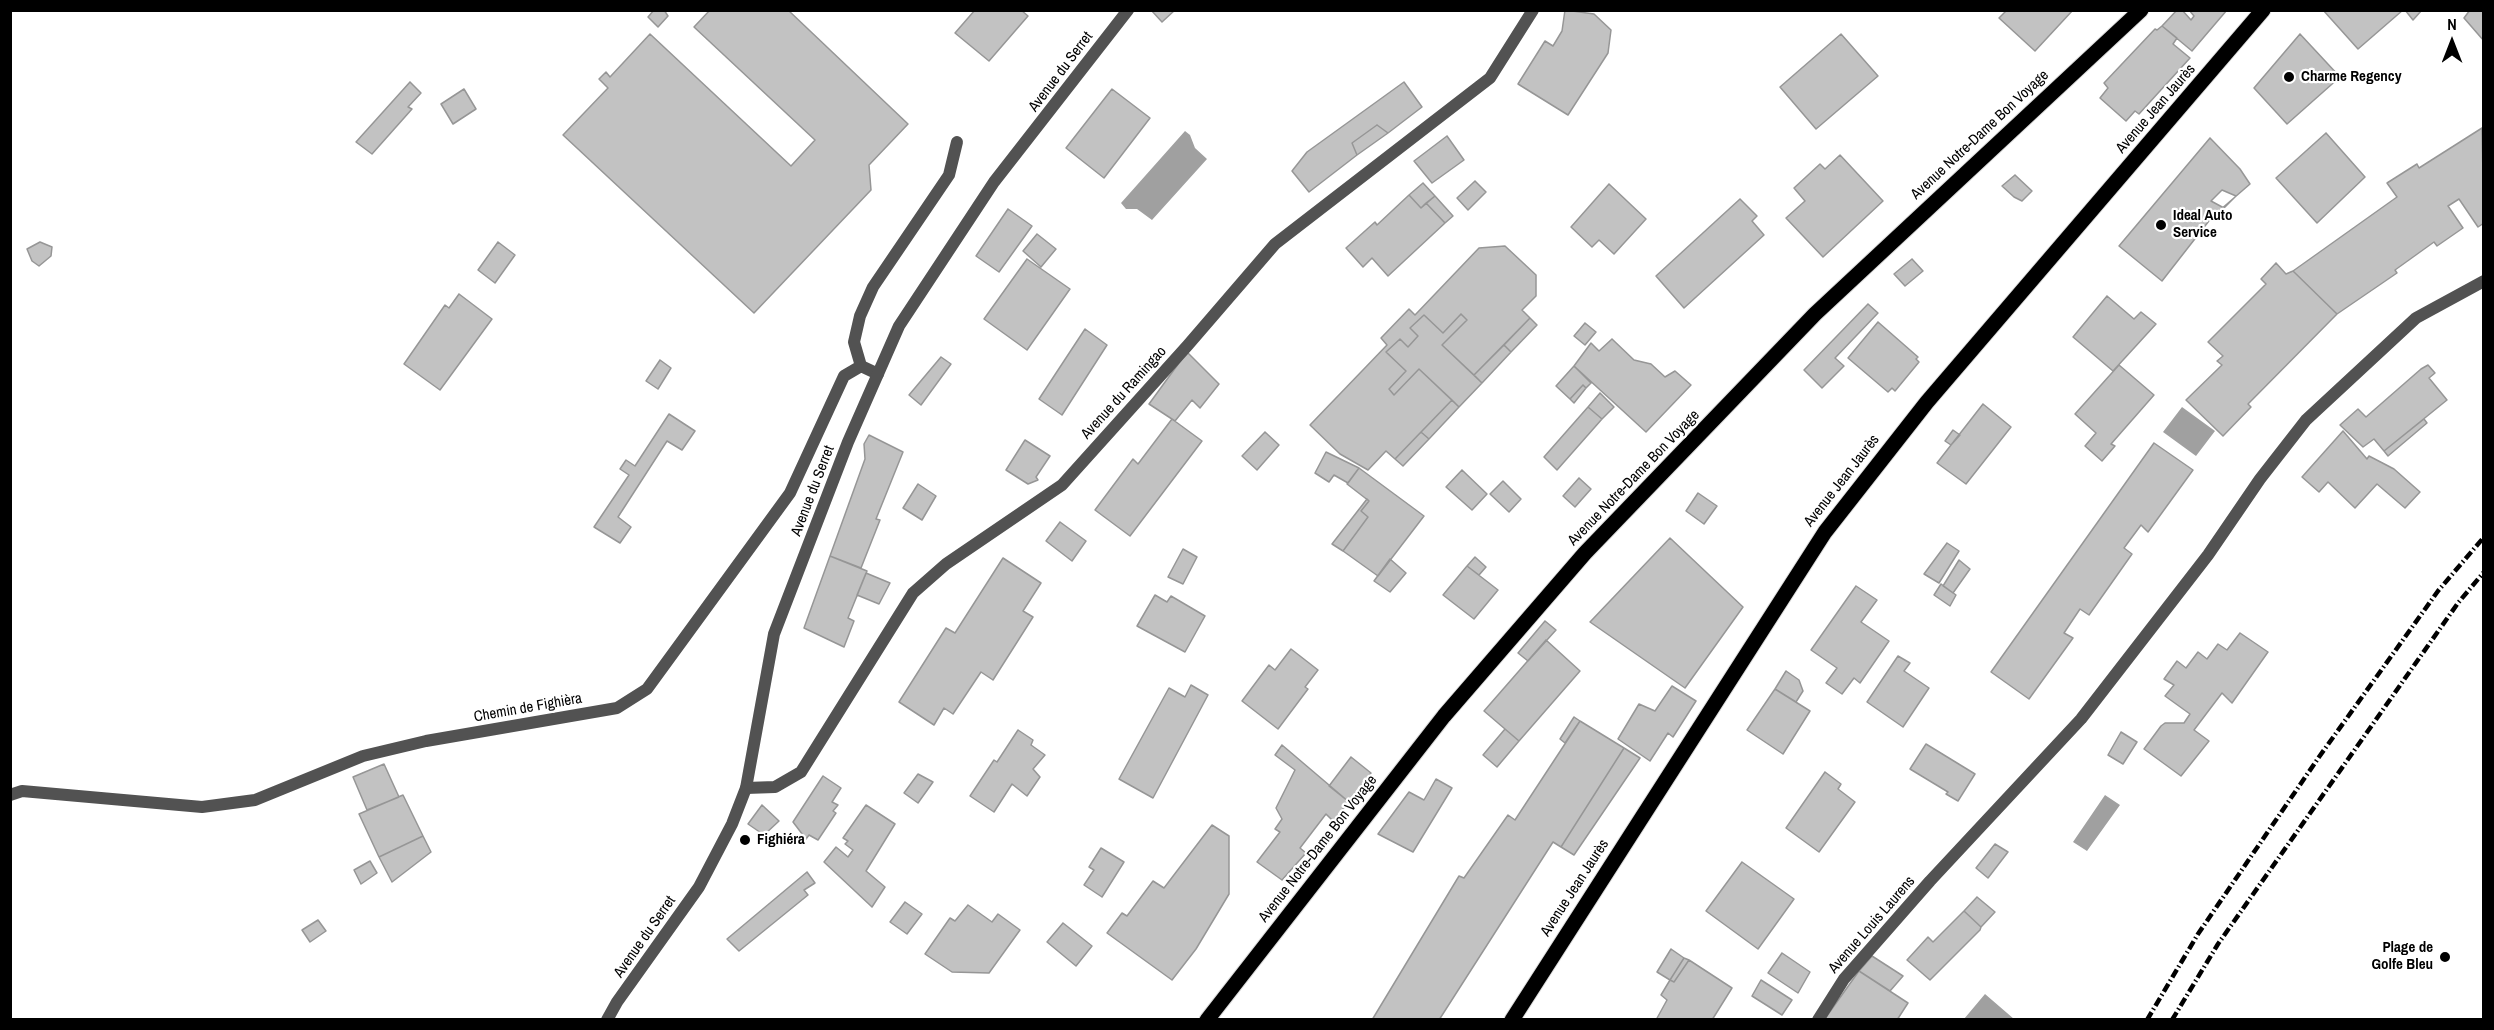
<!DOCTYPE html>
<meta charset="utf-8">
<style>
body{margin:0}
#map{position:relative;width:2494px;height:1030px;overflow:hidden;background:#fff;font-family:"Archivo Narrow",sans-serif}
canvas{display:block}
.frame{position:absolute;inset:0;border:12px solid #000;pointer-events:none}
.north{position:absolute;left:2422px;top:12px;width:60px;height:60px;-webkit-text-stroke:4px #fff;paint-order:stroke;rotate:0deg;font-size:16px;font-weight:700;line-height:24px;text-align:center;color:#000}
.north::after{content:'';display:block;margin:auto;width:21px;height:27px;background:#000;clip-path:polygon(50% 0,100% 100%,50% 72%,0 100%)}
</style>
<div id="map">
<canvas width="2494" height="1030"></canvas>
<div class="frame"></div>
<div class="north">N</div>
</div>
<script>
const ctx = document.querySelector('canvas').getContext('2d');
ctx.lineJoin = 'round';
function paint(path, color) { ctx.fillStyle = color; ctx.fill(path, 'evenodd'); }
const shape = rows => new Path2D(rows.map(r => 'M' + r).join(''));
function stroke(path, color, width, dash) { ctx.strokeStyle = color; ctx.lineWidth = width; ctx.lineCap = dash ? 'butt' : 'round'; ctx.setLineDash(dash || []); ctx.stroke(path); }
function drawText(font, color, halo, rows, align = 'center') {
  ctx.font = font + ' "Archivo Narrow",sans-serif'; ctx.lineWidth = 4.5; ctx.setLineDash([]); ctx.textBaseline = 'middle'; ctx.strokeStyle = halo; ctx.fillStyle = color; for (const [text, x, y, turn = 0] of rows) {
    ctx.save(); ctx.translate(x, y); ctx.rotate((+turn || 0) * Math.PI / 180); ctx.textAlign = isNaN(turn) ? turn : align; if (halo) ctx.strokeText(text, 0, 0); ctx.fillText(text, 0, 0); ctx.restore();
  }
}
paint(shape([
 [1185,131,1190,135,1195,148,1207,159,1152,220,1137,209,1126,209,1121,203],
 [2182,407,2215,431,2196,456,2163,432],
 [2105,795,2120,805,2087,851,2073,842],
 [1985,994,2014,1019,1964,1019]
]), '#a0a0a0');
const building = shape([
 [654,10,664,10,668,16,658,27,648,17,654,10],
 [710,10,788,10,908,124,869,165,871,190,754,313,563,135,608,88,599,79,606,72,610,77,650,34,791,166,815,140,694,27,710,10],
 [975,10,1021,10,1028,16,989,61,955,33,975,10],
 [1151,10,1175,10,1162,22,1151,10],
 [1565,10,1594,14,1611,30,1608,53,1568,115,1518,84,1545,41,1553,46,1562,31,1565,10],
 [2007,10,2073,10,2035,51,1999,18,2007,10],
 [2177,10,2182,10,2191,20,2194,16,2189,10,2227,10,2192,51,2162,26,2177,10],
 [2323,10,2403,10,2358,49,2323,10],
 [2405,10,2422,10,2413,20,2405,10],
 [2470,10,2484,10,2484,41,2464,18,2470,10],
 [2162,26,2177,38,2173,44,2190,58,2139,114,2135,111,2126,121,2100,98,2108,88,2104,83,2155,29,2157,30,2162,26],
 [1841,34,1878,76,1816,129,1780,87,1841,34],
 [2300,34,2340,77,2287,124,2254,88,2300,34],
 [410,82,421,93,408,107,412,109,372,154,356,142,410,82],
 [1404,82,1422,107,1388,133,1377,125,1352,143,1357,155,1309,192,1292,171,1307,152,1404,82],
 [464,89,476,109,453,124,441,104,464,89],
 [1112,89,1150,118,1104,178,1066,148,1112,89],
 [1377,125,1388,133,1357,155,1352,143,1377,125],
 [2482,128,2484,223,2478,227,2459,199,2448,206,2463,228,2437,246,2434,242,2395,270,2397,273,2337,314,2293,271,2397,197,2387,183,2417,164,2419,168,2482,128],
 [2326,133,2365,177,2317,223,2276,178,2326,133],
 [1447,136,1464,160,1432,183,1414,161,1447,136],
 [2210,138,2240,169,2250,184,2212,217,2162,281,2119,246,2210,138],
 [1840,155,1883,201,1823,257,1786,218,1805,201,1794,188,1820,164,1825,169,1840,155],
 [2015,175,2032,191,2022,201,2014,197,2002,186,2015,175],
 [1475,181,1486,192,1468,210,1457,198,1475,181],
 [1423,183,1435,196,1421,208,1409,195,1423,183],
 [1609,184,1646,219,1614,254,1599,240,1592,247,1571,227,1609,184],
 [2222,190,2236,196,2224,208,2211,201,2222,190],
 [1409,195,1421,208,1426,203,1445,223,1388,276,1372,258,1363,267,1346,248,1375,222,1377,225,1409,195],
 [1435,196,1453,216,1445,223,1426,203,1435,196],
 [1740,199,1757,216,1752,221,1764,235,1684,308,1656,276,1740,199],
 [1008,209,1032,226,999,272,976,256,1008,209],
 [1037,234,1056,249,1041,267,1023,251,1037,234],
 [40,242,52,247,51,256,39,266,32,261,27,249,40,242],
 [498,242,515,255,495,283,478,270,498,242],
 [1505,246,1536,275,1536,296,1522,310,1530,318,1474,375,1442,345,1467,320,1461,314,1443,333,1424,315,1410,328,1418,336,1408,347,1400,339,1386,352,1406,371,1389,389,1394,395,1419,369,1452,400,1395,459,1386,451,1368,470,1340,454,1310,425,1387,345,1381,338,1409,309,1415,315,1479,248,1505,246],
 [1027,259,1070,289,1027,350,984,319,1027,259],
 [1912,259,1923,271,1905,286,1894,274,1912,259],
 [2276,263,2286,274,2293,271,2337,314,2248,404,2251,407,2223,436,2186,400,2222,365,2217,361,2223,356,2208,342,2266,284,2261,279,2276,263],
 [459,294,492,319,440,390,404,364,445,305,449,308,459,294],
 [2107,296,2134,319,2141,312,2156,324,2113,371,2073,337,2107,296],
 [1868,304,1878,313,1835,358,1844,366,1822,388,1804,370,1868,304],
 [1461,314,1467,320,1442,345,1482,383,1459,407,1419,369,1394,395,1389,389,1406,371,1386,352,1400,339,1408,347,1418,336,1410,328,1424,315,1443,333,1461,314],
 [1530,318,1537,325,1511,352,1504,345,1530,318],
 [1878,322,1918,357,1916,359,1919,362,1895,391,1892,388,1888,392,1848,358,1878,322],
 [1585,323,1596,332,1585,345,1574,336,1585,323],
 [1085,329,1107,345,1062,415,1039,399,1085,329],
 [1612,339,1634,360,1651,364,1665,377,1675,371,1691,385,1646,432,1574,366,1591,343,1599,351,1612,339],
 [1504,345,1511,352,1482,383,1474,375,1504,345],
 [1187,352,1219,384,1200,408,1192,400,1175,421,1149,404,1187,352],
 [941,357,951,364,921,405,909,395,941,357],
 [660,360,671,368,658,389,646,381,660,360],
 [2119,365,2154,395,2111,444,2115,446,2102,461,2085,446,2096,433,2075,414,2119,365],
 [2428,365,2435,373,2429,378,2447,400,2384,451,2374,439,2363,447,2340,425,2358,409,2366,417,2421,369,2428,365],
 [1574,366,1591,383,1586,388,1583,385,1570,399,1556,386,1574,366],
 [1583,385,1586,388,1574,403,1570,399,1583,385],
 [1600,393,1614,407,1602,419,1588,407,1600,393],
 [1452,400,1459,407,1429,439,1421,432,1452,400],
 [1983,404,2011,427,1966,484,1937,463,1983,404],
 [1588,407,1602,419,1557,470,1544,457,1588,407],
 [669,414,695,431,682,450,667,441,618,517,631,527,620,543,594,527,629,475,620,469,626,460,635,466,669,414],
 [1172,419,1202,441,1130,536,1095,510,1133,459,1138,464,1172,419],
 [2424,419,2427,423,2388,456,2384,451,2424,419],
 [1953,430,1960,435,1951,445,1945,441,1953,430],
 [2343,431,2367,459,2369,456,2394,469,2420,492,2405,508,2377,484,2355,508,2328,482,2319,492,2302,477,2343,431],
 [1265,432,1279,445,1257,470,1242,456,1265,432],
 [1421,432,1429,439,1403,466,1395,459,1421,432],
 [869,435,903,452,876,519,880,520,861,568,830,556,865,459,864,444,869,435],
 [1025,440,1050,456,1036,477,1038,480,1028,484,1006,470,1025,440],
 [2154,443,2193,470,2148,532,2141,525,2124,548,2132,554,2089,615,2080,609,2064,633,2073,638,2029,699,1991,672,2154,443],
 [1326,452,1359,468,1348,483,1334,475,1329,482,1315,473,1326,452],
 [1359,468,1424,516,1378,576,1343,551,1368,517,1361,511,1369,501,1347,484,1359,468],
 [1462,470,1487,494,1472,510,1446,487,1462,470],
 [1579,478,1591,489,1575,507,1563,496,1579,478],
 [1503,481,1521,499,1509,512,1490,494,1503,481],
 [918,484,936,496,922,520,903,508,918,484],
 [1698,493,1717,506,1704,524,1686,511,1698,493],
 [1367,499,1369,501,1361,511,1368,517,1343,551,1332,544,1367,499],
 [1060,522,1086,541,1072,561,1046,541,1060,522],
 [1670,538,1743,607,1685,688,1590,622,1670,538],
 [1947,543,1959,551,1939,583,1924,574,1947,543],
 [1183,549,1197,557,1183,584,1168,577,1183,549],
 [830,556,867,571,848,618,854,621,844,647,804,628,830,556],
 [1475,557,1486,567,1479,575,1467,566,1475,557],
 [1003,558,1041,583,1023,611,1033,617,993,680,981,672,953,714,944,708,934,725,899,702,946,628,955,633,1003,558],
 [1390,559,1406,573,1390,592,1374,581,1390,559],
 [1959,560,1970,569,1953,593,1943,586,1959,560],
 [1467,566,1498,590,1474,619,1443,595,1467,566],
 [866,573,890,583,879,604,857,595,866,573],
 [1941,584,1956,595,1950,606,1934,595,1941,584],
 [1856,586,1877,600,1861,622,1889,641,1860,683,1854,678,1842,694,1826,683,1837,668,1811,650,1856,586],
 [1155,595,1167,602,1171,596,1205,616,1185,652,1137,626,1155,595],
 [1545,621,1556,630,1528,661,1518,653,1545,621],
 [2240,633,2268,652,2232,703,2222,693,2194,730,2209,741,2181,776,2144,749,2161,726,2165,723,2184,723,2190,714,2165,696,2174,685,2164,679,2177,661,2186,668,2198,652,2207,659,2218,644,2227,650,2240,633],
 [1546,640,1580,671,1519,741,1484,711,1546,640],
 [1291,649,1318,670,1305,687,1308,689,1278,729,1242,701,1269,665,1275,670,1291,649],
 [1898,656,1910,663,1904,671,1929,688,1903,727,1867,702,1898,656],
 [1786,671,1799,680,1803,691,1796,702,1775,689,1786,671],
 [1191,685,1208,695,1153,798,1119,779,1169,688,1185,697,1191,685],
 [1672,686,1696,701,1673,737,1668,733,1650,761,1618,739,1639,704,1655,711,1672,686],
 [1775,689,1810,711,1783,754,1747,730,1775,689],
 [1574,717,1580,721,1565,743,1560,739,1574,717],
 [1580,721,1624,748,1561,847,1553,842,1439,1020,1372,1020,1459,876,1464,878,1508,815,1515,820,1580,721],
 [1505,729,1519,741,1497,767,1483,755,1505,729],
 [1018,730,1033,740,1031,745,1045,755,1033,769,1040,777,1027,796,1012,784,994,812,970,796,994,760,997,762,1018,730],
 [2121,732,2137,742,2123,764,2108,755,2121,732],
 [1926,744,1975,774,1958,801,1946,794,1948,792,1910,769,1926,744],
 [1282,745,1349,802,1333,821,1326,814,1300,848,1306,853,1282,880,1257,862,1280,832,1275,829,1282,819,1276,808,1295,770,1275,755,1282,745],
 [1624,748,1640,758,1574,855,1561,847,1624,748],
 [1351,757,1371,773,1349,802,1329,786,1351,757],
 [384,764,399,797,367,810,353,777,384,764],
 [1825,772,1841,784,1838,789,1855,802,1819,852,1786,828,1825,772],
 [918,774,933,782,918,803,904,793,918,774],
 [823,776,841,788,832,802,838,805,833,811,836,813,818,840,809,835,806,839,793,822,823,776],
 [1436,779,1452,788,1413,852,1378,834,1409,792,1424,800,1436,779],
 [403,795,423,836,379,857,359,814,403,795],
 [762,805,779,821,764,835,748,824,762,805],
 [866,805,895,824,866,871,885,887,872,907,824,862,836,847,848,857,853,850,845,844,848,841,843,838,866,805],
 [1212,825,1229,836,1229,894,1196,949,1172,980,1107,933,1122,913,1127,916,1153,881,1164,888,1212,825],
 [423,836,431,852,392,882,379,857,423,836],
 [1995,844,2008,852,1988,878,1976,868,1995,844],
 [1101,848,1124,862,1102,897,1084,885,1094,870,1089,867,1101,848],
 [370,861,377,873,361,884,354,870,370,861],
 [1742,862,1794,899,1758,949,1706,911,1742,862],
 [807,872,815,883,804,890,808,895,739,951,727,939,807,872],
 [1977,897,1995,912,1981,927,1964,911,1977,897],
 [905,902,922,914,907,934,890,922,905,902],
 [968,905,992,922,998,914,1020,930,989,973,952,972,925,954,950,918,955,921,968,905],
 [1964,911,1981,927,1980,930,1930,980,1907,960,1928,937,1933,942,1964,911],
 [318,920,326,931,310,942,302,930,318,920],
 [1063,923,1092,946,1076,966,1047,942,1063,923],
 [1671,949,1684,958,1670,980,1657,972,1671,949],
 [1782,953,1810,972,1798,993,1768,973,1782,953],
 [1872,956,1903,976,1890,991,1859,971,1872,956],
 [1684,958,1689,960,1674,982,1670,980,1684,958],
 [1689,960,1732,988,1712,1020,1656,1020,1667,1000,1661,995,1670,980,1674,982,1689,960],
 [1859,971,1908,1003,1897,1020,1824,1020,1859,971],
 [1761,980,1792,1000,1782,1015,1752,996,1761,980]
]);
paint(building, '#c2c2c2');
stroke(building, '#969696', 1.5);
const primary = shape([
 [1207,1020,1444,716,1585,553,1815,314,2141,10],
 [1512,1020,1825,532,1927,402,2263,10]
]);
stroke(primary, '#dbdbdb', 17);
stroke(shape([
 [861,366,854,342,860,316,873,287,949,175,957,142],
 [10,795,22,791,202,807,255,800,363,756,426,741,617,708,647,689,790,493,844,376,861,366,878,374]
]), '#525252', 12);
stroke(shape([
 [746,788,775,787,801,772,913,593,946,564,1062,485,1188,345,1275,244,1490,78,1533,10],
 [1818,1020,1844,979,1930,881,2081,719,2208,555,2260,479,2306,420,2416,318,2484,281]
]), '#525252', 12);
stroke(shape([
 [607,1020,617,1002,699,887,732,824,746,788,774,634,848,442,899,326,994,182,1128,10]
]), '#525252', 12);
stroke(primary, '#000', 15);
stroke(shape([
 [2147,1020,2198,934,2319,757,2438,591,2484,537],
 [2172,1020,2218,944,2458,603,2484,572]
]), '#000', 4.5, [9, 3, 1.5, 3]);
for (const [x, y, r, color] of [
 [2289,77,6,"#000"],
 [2161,225,6,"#000"],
 [745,840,6,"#000"],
 [2445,957,6,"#000"]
]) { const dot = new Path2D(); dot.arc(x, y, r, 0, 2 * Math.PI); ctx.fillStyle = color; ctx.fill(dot); stroke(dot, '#fff', 2); }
drawText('15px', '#000', '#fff', [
 ["Avenue du Serret",1061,72,-53],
 ["Avenue Jean Jaurès",2156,109,-49],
 ["Avenue Notre-Dame Bon Voyage",1980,135,-43],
 ["Avenue du Ramingao",1124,393,-48],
 ["Avenue Notre-Dame Bon Voyage",1634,478,-46],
 ["Avenue Jean Jaurès",1842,481,-52],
 ["Avenue du Serret",813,491,-69],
 ["Chemin de Fighièra",528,708,-10],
 ["Avenue Notre-Dame Bon Voyage",1318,849,-52],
 ["Avenue Jean Jaurès",1575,888,-57],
 ["Avenue Louis Laurens",1872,925,-49],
 ["Avenue du Serret",645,937,-55]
]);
drawText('bold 15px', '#000', '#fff', [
 ["Charme Regency",2301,77],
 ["Ideal Auto",2173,216],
 ["Service",2173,233],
 ["Fighiéra",757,840],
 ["Plage de",2433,948,"right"],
 ["Golfe Bleu",2433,965,"right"]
], 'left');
</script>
